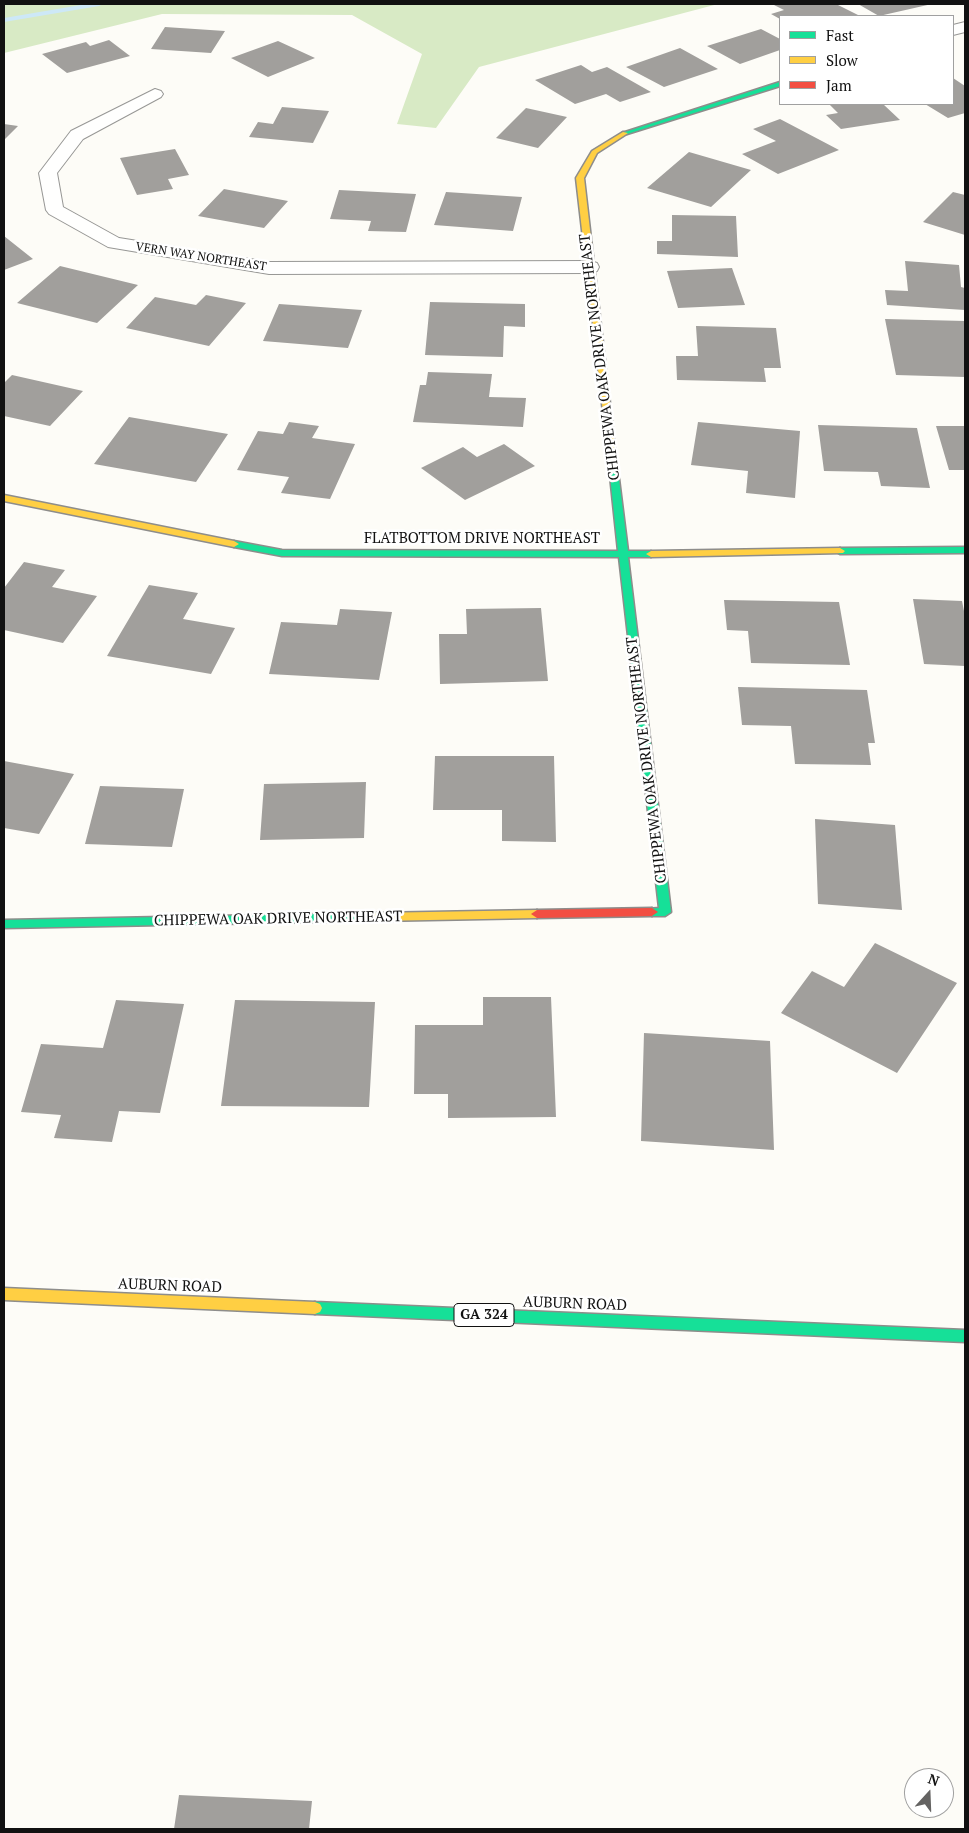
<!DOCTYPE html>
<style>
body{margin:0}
#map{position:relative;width:969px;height:1833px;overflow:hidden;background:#fdfcf7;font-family:"PT Serif",serif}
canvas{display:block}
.frame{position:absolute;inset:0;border:5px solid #111;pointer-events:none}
.legend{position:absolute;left:779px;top:15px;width:175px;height:90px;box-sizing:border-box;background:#fff;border:1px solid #a0a0a0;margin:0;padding:6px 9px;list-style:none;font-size:15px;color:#111}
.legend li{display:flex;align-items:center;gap:10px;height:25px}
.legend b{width:25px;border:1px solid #a0a0a0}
.north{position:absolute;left:904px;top:1768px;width:50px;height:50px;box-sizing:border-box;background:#fff;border:1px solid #a0a0a0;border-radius:50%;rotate:20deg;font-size:14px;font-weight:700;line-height:20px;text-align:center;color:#111}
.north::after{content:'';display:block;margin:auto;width:18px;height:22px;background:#646362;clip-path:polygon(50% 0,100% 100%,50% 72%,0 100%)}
</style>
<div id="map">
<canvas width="969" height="1833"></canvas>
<div class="frame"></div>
<ul class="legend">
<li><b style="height:6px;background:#16e098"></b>Fast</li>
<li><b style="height:6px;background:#ffcf43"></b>Slow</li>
<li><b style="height:6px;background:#f24e42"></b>Jam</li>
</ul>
<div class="north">N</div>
</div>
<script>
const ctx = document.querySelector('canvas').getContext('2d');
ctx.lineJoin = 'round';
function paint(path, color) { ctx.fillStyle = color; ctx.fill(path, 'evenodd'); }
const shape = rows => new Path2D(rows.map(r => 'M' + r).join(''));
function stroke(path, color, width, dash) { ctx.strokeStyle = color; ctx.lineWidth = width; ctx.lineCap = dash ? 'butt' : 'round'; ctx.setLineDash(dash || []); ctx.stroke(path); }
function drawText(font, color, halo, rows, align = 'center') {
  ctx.font = font + ' "PT Serif",serif'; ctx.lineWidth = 5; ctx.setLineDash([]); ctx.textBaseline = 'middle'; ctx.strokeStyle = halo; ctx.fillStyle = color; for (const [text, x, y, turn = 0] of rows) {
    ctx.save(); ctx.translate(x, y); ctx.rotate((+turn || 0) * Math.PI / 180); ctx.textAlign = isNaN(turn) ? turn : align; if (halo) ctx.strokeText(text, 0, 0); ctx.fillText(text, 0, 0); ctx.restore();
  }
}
paint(shape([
 [4,4,718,4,479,67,436,128,397,124,422,54,352,15,162,14,4,53]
]), '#d8eac5');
paint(shape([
 [87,4,103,4,99,6,4,22,4,18,87,4]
]), '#cde8f7');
paint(shape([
 [780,4,836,4,860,16,780,16,780,19,771,14,784,10,774,5],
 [858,4,932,4,879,16],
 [165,27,225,31,211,53,151,49],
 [761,29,780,39,780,50,740,64,707,46],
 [109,40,130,56,67,73,42,54,86,42,90,46],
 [278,41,315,58,268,77,231,58],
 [680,48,718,69,664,87,626,67],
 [581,65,592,72,607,67,651,92,620,102,606,94,575,104,535,80],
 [953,78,965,86,965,113,948,118,925,104,953,104],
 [829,104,883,104,900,120,841,129,826,115,838,113],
 [282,107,329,111,313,143,249,137,258,122,273,124],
 [526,108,567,117,538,148,496,138],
 [780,119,839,150,778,174,742,154,776,141,753,129],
 [4,124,18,126,4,140],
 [175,149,189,175,168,179,173,189,137,195,120,158],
 [689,152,751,170,711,207,647,188],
 [224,189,288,201,264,228,198,216],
 [339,190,416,194,406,232,368,231,371,221,330,219],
 [446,192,522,197,513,231,434,225],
 [953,192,965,195,965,235,923,222],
 [672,215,736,216,738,257,657,254,657,241,672,241],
 [4,236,33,259,4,270],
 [905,261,959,265,961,287,965,288,965,310,887,305,885,290,908,291],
 [60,266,138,285,97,323,17,303],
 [732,268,745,305,678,308,667,271],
 [206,295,246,303,209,346,126,328,155,297,196,305],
 [430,302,525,304,525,327,504,326,503,357,425,355],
 [279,304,362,310,348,348,263,341],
 [885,319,965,321,965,377,896,375],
 [696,326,776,328,781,368,764,368,766,382,677,380,676,356,698,356],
 [428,372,492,374,489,397,526,398,523,427,413,422,420,385,426,385],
 [12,375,83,391,50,426,4,416,4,383],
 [129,417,228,434,196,482,94,464],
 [289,422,319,426,312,438,355,444,330,499,281,493,289,477,237,470,258,431,283,434],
 [698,422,800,431,795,498,746,493,748,471,691,465],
 [818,425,917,428,930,488,881,486,878,472,824,471],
 [936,426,965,426,965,470,949,470],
 [504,444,535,466,465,500,421,468,463,447,477,457],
 [24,562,65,570,52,587,97,596,63,643,4,630,4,588],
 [149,585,198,593,183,619,235,628,211,674,107,656],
 [913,599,962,601,965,616,965,666,924,664],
 [724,600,839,602,850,665,751,663,748,631,727,630],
 [541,608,548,681,440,684,439,634,467,634,466,609],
 [340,609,392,612,379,680,269,674,281,622,337,625],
 [738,687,867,690,875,743,868,743,871,765,795,764,791,726,742,725],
 [435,756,554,756,556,842,502,841,502,810,433,810],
 [4,761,74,774,39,834,4,828],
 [366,782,364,838,260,840,264,784],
 [100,786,184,789,172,847,85,844],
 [815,819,895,825,902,910,818,904],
 [875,943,957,983,897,1073,781,1013,812,971,844,987],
 [483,997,551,997,556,1117,448,1118,448,1094,414,1094,415,1025,483,1025],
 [116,1000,184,1004,160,1113,119,1111,112,1142,54,1138,61,1115,21,1112,41,1044,103,1048],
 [235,1000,375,1002,369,1107,221,1106],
 [644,1033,770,1041,774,1150,641,1141],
 [179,1795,312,1801,309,1829,174,1829]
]), '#a19f9c');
const street = shape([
 [965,22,965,32,953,35,953,25,965,22],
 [155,89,161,91,163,94,161,97,83,139,57,173,63,207,119,238,269,262,590,261,597,263,599,267,597,271,590,273,269,274,108,247,49,214,46,210,39,173,71,131,155,89]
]);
const fast = shape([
 [780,82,780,86,627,134,622,133,780,82],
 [611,444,615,447,628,551,651,551,656,554,651,557,628,557,671,912,665,916,652,916,646,912,648,909,659,908,619,557,282,556,234,547,229,544,234,541,282,550,618,551,607,447,611,444],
 [965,547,965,553,840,554,835,551,840,548,965,547],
 [376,913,382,917,376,921,4,928,4,920,376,913],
 [315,1302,965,1330,965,1342,315,1314,310,1312,308,1308,310,1304,315,1302]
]);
const slow = shape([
 [623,132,628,133,597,153,584,178,615,447,611,450,607,447,576,178,592,151,623,132],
 [4,495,234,541,239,544,234,547,4,501,4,495],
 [840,548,845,551,843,553,651,557,646,554,651,551,840,548],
 [537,910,543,914,537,918,376,921,370,917,376,913,537,910],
 [4,1288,315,1302,320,1304,322,1308,320,1312,315,1314,4,1300,4,1288]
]);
const jam = shape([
 [652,908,658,912,652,916,537,918,531,914,537,910,652,908]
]);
stroke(street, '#979795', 2);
stroke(fast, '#8e8d8b', 3);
stroke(slow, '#8e8d8b', 3);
stroke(jam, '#8e8d8b', 3);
paint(street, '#fffffe');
paint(fast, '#16e098');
paint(slow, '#ffcf43');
paint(jam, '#f24e42');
drawText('12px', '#111', '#fff', [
 ["VERN WAY NORTHEAST",201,257,9]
]);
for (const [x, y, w] of [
 [484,1315,60]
]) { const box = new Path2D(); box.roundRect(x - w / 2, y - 11.5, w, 23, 4); ctx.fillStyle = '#fff'; ctx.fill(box); stroke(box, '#111', 1); }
drawText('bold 14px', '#111', null, [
 ["GA 324",484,1315]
]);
drawText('15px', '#111', '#fff', [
 ["CHIPPEWA OAK DRIVE NORTHEAST",600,357,-97],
 ["FLATBOTTOM DRIVE NORTHEAST",482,539],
 ["CHIPPEWA OAK DRIVE NORTHEAST",647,760,-97],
 ["CHIPPEWA OAK DRIVE NORTHEAST",278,919,-1],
 ["AUBURN ROAD",170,1286,2],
 ["AUBURN ROAD",575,1304,2]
]);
</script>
